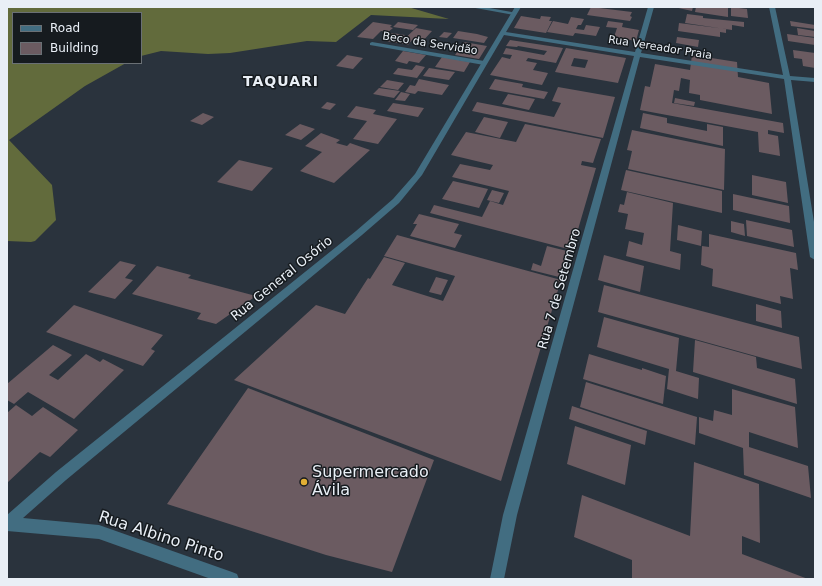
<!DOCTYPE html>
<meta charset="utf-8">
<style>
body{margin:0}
#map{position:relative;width:822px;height:586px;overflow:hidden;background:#2a333d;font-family:"DejaVu Sans",sans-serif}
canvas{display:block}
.frame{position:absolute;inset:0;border:8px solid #e9eff6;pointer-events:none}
.legend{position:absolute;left:12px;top:12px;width:130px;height:52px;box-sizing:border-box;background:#161b1f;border:1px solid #6a7075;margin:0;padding:5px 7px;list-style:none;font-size:12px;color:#e9eff6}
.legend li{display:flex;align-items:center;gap:8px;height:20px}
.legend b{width:20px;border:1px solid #6a7075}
</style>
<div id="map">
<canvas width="822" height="586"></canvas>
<div class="frame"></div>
<ul class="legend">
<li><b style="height:5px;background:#426d81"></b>Road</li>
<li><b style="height:11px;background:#6b5b61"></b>Building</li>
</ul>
</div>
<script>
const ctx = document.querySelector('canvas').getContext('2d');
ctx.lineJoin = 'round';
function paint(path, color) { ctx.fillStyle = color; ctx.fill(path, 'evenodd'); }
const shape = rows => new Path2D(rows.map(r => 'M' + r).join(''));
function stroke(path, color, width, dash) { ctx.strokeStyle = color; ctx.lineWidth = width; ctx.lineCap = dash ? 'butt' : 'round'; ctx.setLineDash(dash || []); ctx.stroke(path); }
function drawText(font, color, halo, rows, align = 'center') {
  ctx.font = font + ' "DejaVu Sans",sans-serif'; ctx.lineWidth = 3; ctx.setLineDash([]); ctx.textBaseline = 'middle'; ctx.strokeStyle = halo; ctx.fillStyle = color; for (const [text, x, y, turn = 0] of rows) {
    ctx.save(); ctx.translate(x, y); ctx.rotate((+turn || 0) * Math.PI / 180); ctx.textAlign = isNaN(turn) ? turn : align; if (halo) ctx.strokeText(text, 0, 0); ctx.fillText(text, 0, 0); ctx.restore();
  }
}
paint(shape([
 [7,7,408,7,449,19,371,15,336,42,307,41,230,53,208,54,161,51,141,56,141,13,13,13,13,63,126,63,85,86,9,140,52,185,56,220,35,241,31,242,7,241]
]), '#626b3c');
paint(shape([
 [591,7,632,12,630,16,632,17,630,21,587,15],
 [674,7,693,7,692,11],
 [696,7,728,7,728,17,695,12],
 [731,7,747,9,748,18,731,16],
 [687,14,703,16,703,18,744,22,744,27,732,25,732,30,685,23],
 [521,16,546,20,540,19,541,16,551,17,549,21,552,21,546,33,514,28],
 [571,17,584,19,581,25,578,25,576,29,584,30,586,25,600,27,596,36,575,33,573,36,547,32,553,21,568,24],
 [608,21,623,23,622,27,639,30,636,41,614,37,617,28,606,27],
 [790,21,815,25,815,29,791,26],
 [373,22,392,25,390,27,393,28,388,32,381,31,373,39,357,37],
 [398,22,418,25,413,30,393,27],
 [679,23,726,29,726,33,720,32,720,37,678,31],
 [416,28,432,31,422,42,412,40,408,45,400,43],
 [797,28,815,31,815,37,798,35],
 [458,31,477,34,488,37,484,43,453,38],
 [444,32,452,33,447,38,439,37],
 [392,33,405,35,398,43,385,41],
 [787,34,815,38,815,45,788,41],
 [677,37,699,40,698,47,676,43],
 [510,40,563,48,556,63,528,58,526,61,537,63,533,70,548,73,542,85,490,75,502,57,510,59,512,55,503,54,506,48,544,55,547,51,518,46,517,47,506,46],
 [464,42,487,46,479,59,455,55],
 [566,48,626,58,618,83,555,72],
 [574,58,588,60,585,68,571,66],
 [793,50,815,53,815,68,803,66,802,59,794,58],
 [403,51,426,55,419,63,409,61,407,64,395,61],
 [347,55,363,58,353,69,336,66],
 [692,55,737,62,738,77,769,83,772,114,700,100,700,95,689,93,690,80,681,78,679,91,674,90,672,103,783,123,784,133,768,130,768,134,778,136,780,156,759,152,758,132,640,110,645,86,650,87,655,64,690,70],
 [442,57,470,62,464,72,435,67],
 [416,65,425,67,417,78,393,74,398,68,412,70],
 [429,68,455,72,449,80,423,76],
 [419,79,449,85,442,95,418,91,415,94,405,92,410,85,415,86],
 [495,79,523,84,522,87,548,92,544,99,489,89],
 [387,80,404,83,398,90,380,87],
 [558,87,615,97,603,138,472,111,477,102,554,117,561,103,552,101],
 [379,88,400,91,394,98,373,94],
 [401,92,410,94,405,101,395,100],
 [508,94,535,99,529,110,502,104],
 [675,98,695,102,694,106,674,103],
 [327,102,336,104,330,110,321,108],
 [393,103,424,108,418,117,387,111],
 [356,106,376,110,373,114,397,119,378,144,353,139,367,121,347,117],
 [203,113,214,117,202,125,190,121],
 [643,113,667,118,667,123,707,131,707,124,723,127,723,146,640,128],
 [484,117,508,122,500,138,475,132],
 [300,124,315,129,301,140,285,135],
 [525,124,601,139,593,163,582,161,581,165,596,168,572,250,430,213,434,205,482,217,490,201,503,205,509,191,452,177,460,164,490,170,493,165,451,155,466,132,516,142],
 [632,130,725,149,724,190,628,169,632,151,627,150],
 [321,133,340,140,336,143,347,146,350,143,370,150,334,183,300,171,322,152,305,146],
 [239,160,273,168,252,191,217,182],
 [626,170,722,191,722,213,621,190],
 [752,175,786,182,788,203,752,195],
 [453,181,488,189,479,208,442,199],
 [492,190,504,193,499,203,487,200],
 [627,192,673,203,670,251,681,254,680,270,626,256,629,241,642,245,644,233,625,229,628,214,618,212,620,204,624,205],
 [733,194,789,206,790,223,733,210],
 [419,214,459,224,454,233,462,235,455,248,410,236,417,224,413,224],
 [746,220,792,230,794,247,747,236],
 [731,221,744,224,745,236,731,232],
 [678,225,702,231,701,246,677,240],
 [709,234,796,253,798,270,790,268,793,299,780,296,781,304,712,286,713,269,701,265,702,246,709,247],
 [397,235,561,280,501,481,234,380,316,305,345,314,368,278,370,279,384,257,405,263,392,285,443,301,455,276,384,256],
 [547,246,571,252,563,278,531,270,533,263,541,266],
 [604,255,644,266,640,292,598,280],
 [120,261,136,265,125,278,133,280,115,299,88,292],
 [157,266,191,275,188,278,256,296,216,324,197,319,201,313,132,294],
 [436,277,448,280,441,295,429,292],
 [604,285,799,337,802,369,598,312],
 [756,304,781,311,782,328,756,321],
 [74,305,163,335,151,349,155,351,143,366,46,332],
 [604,317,679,338,676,371,699,378,698,399,667,389,669,369,597,347],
 [695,340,756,357,757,368,795,379,797,404,693,372],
 [53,345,72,355,49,375,58,380,86,354,100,362,103,359,124,370,74,419,28,392,14,404,7,400,7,384],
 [589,354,642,370,642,368,666,376,663,404,583,379],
 [586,382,697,417,695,445,580,407],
 [248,388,434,460,392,572,326,555,167,504],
 [732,389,795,407,798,448,749,432,749,447,808,466,811,498,744,475,743,448,699,433,699,417,713,421,714,410,732,415],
 [16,405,32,416,43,407,78,430,50,457,40,452,7,483,7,413],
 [572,406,647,431,645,445,569,419],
 [575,426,631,445,625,485,567,464],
 [694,462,759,484,760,543,742,536,742,554,808,579,632,579,632,560,574,537,582,495,690,536]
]), '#6b5b61');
paint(shape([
 [470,7,484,7,517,13,514,15,470,7],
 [372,42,484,61,487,63,484,65,370,45,370,43,372,42]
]), '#426d81');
paint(shape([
 [515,7,521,7,506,32,635,52,648,7,654,7,641,53,783,75,769,7,775,7,790,76,815,78,815,82,791,80,815,228,815,260,810,257,784,79,640,57,517,515,504,579,490,579,503,515,634,56,504,35,422,175,399,203,362,235,66,480,23,518,99,525,232,572,237,574,239,579,211,579,99,539,7,531,7,515,56,472,356,231,393,199,415,174,515,7]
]), '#426d81');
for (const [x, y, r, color] of [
 [304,482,4,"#e2af34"]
]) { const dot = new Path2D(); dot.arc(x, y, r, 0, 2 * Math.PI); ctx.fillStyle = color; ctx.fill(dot); stroke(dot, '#161b1f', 1.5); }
drawText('11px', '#e9eff6', '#161b1f', [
 ["Beco da Servidão",430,44,9],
 ["Rua Vereador Praia",660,48,9]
]);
drawText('13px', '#e9eff6', '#161b1f', [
 ["Rua General Osório",282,279,-39],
 ["Rua 7 de Setembro",560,289,-74]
]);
ctx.letterSpacing = '1px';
drawText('bold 14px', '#e9eff6', '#161b1f', [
 ["TAQUARI",281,82]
]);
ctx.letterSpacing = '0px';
drawText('16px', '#e9eff6', '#161b1f', [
 ["Supermercado",312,473],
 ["Ávila",312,491]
], 'left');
drawText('16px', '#e9eff6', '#161b1f', [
 ["Rua Albino Pinto",161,537,18]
]);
</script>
